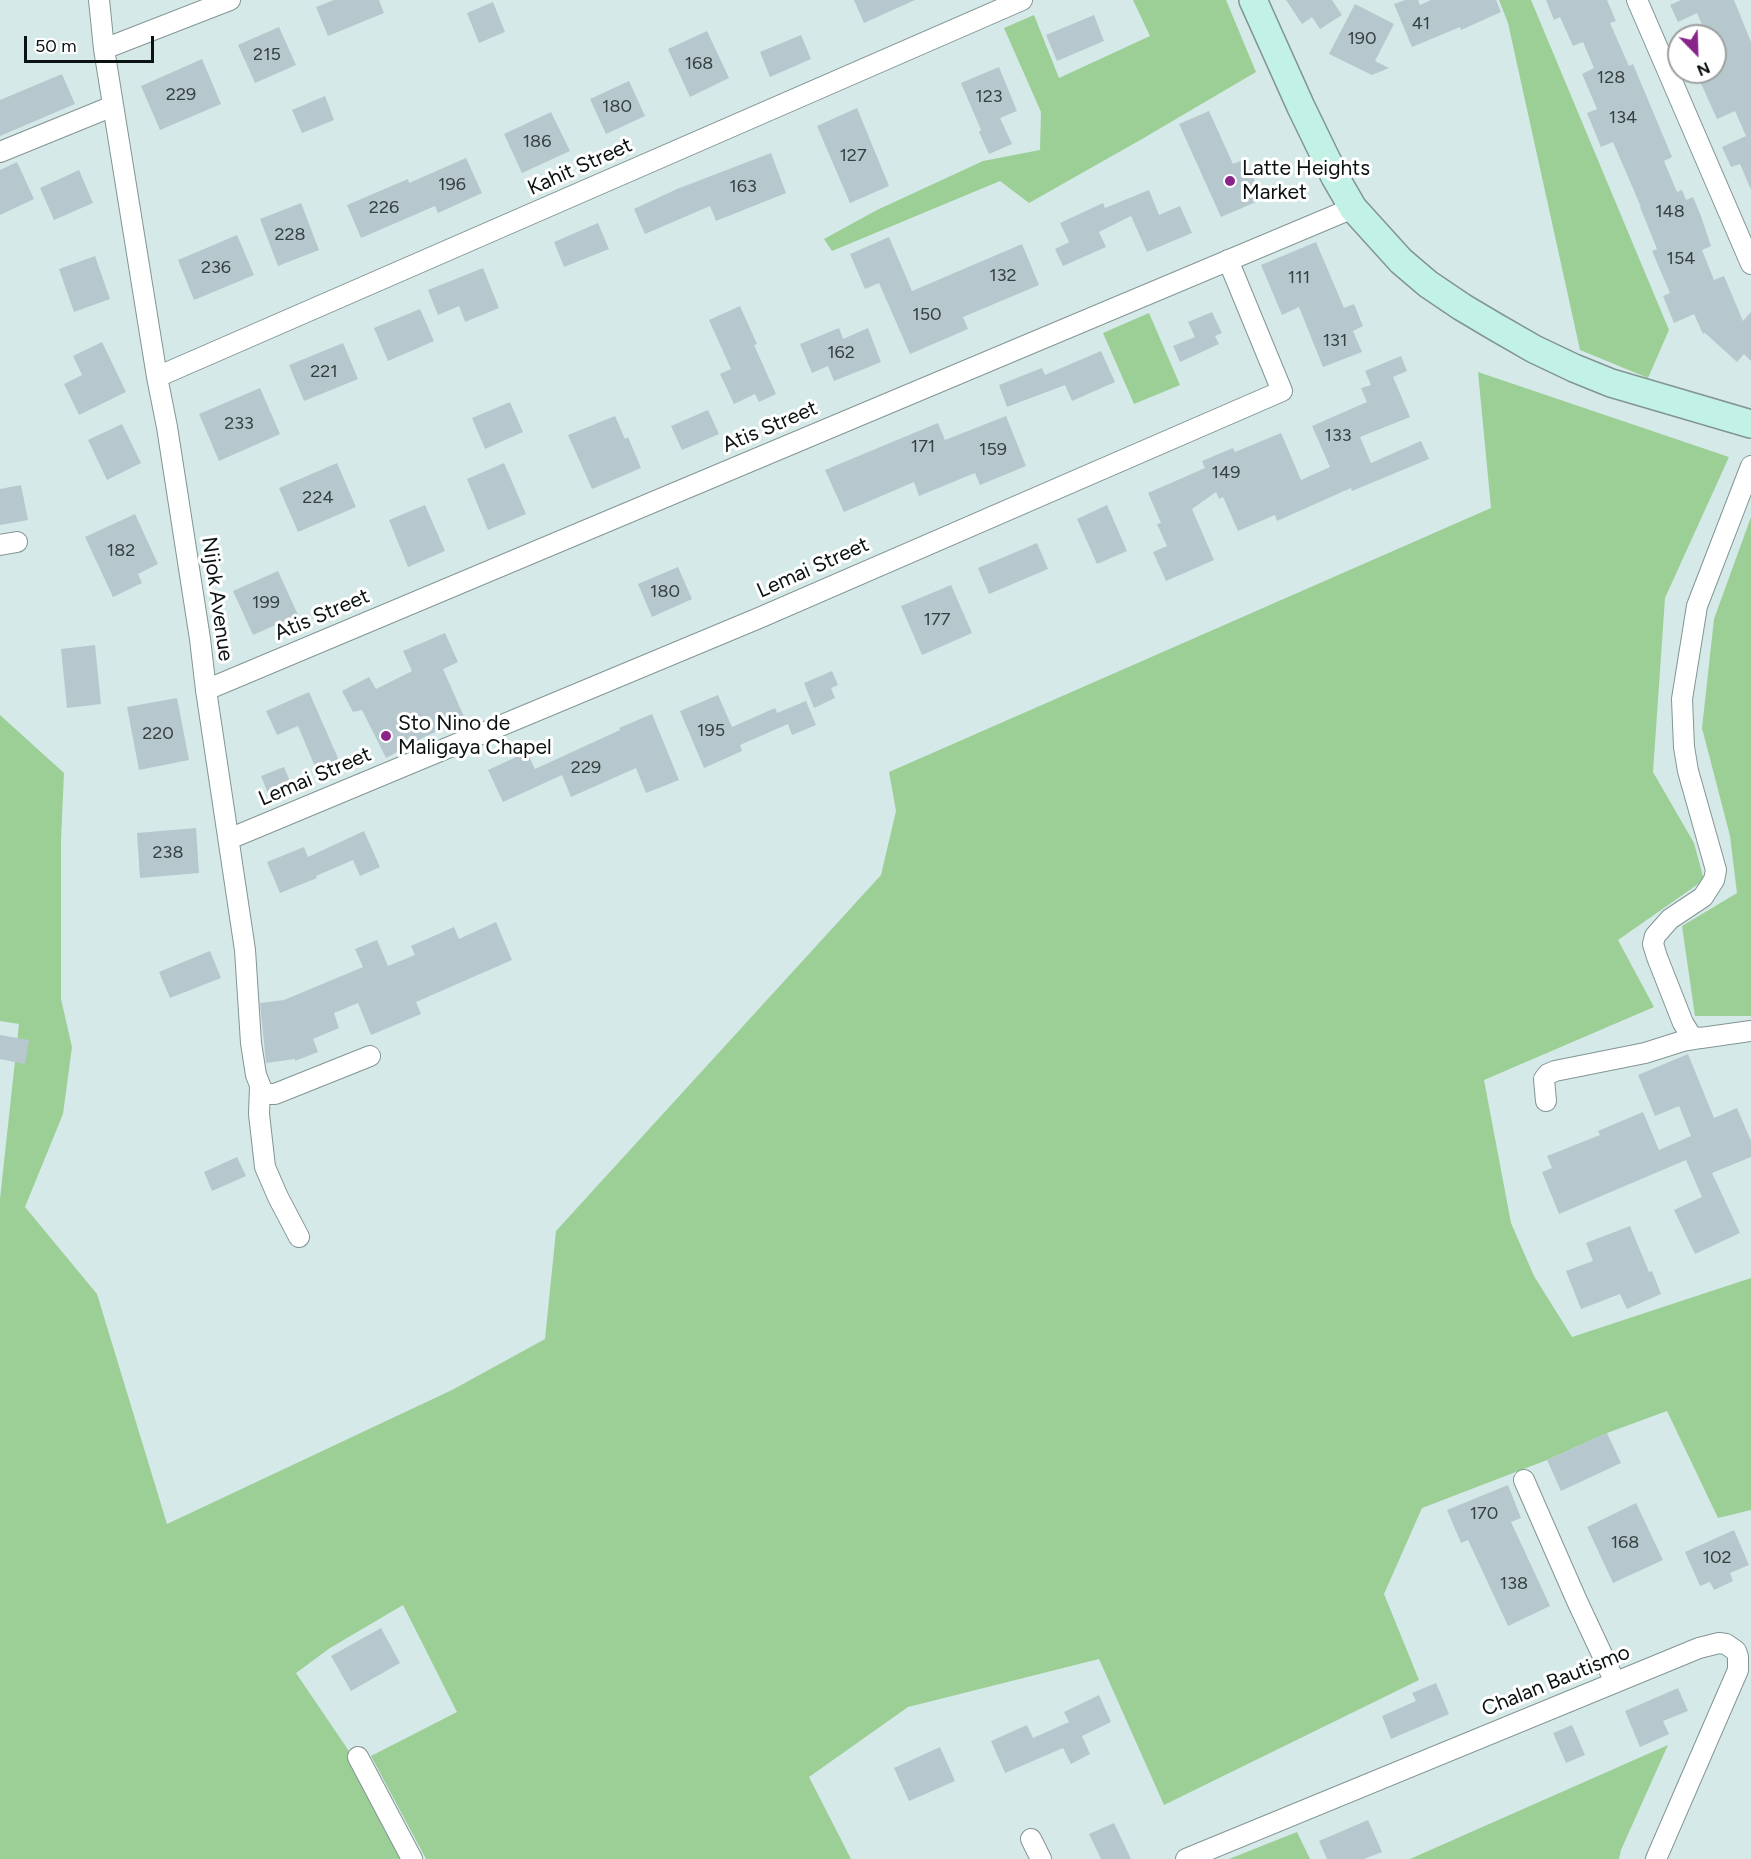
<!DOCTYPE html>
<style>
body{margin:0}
#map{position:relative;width:1751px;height:1859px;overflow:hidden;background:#d5e9e9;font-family:Figtree,sans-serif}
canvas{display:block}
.north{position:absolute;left:1667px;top:24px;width:60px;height:60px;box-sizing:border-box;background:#fff;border:2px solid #9da0a0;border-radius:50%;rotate:157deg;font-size:16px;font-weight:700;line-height:24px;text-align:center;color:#0b1212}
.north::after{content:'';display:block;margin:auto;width:21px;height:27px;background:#89248b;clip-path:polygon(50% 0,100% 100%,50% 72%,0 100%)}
.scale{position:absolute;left:24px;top:36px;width:130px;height:27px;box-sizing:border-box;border:3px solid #0b1212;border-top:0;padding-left:8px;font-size:18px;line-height:21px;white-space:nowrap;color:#0b1212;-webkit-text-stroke:4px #fff;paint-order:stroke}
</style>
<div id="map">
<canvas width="1751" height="1859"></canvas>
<div class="north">N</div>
<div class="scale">50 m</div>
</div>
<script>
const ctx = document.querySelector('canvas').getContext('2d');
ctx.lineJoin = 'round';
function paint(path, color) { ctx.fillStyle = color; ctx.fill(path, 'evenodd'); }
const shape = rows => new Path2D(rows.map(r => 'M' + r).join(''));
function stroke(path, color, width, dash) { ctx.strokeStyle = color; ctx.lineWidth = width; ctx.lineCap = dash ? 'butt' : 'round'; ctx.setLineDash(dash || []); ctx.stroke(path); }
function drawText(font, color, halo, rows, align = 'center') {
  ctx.font = font + ' Figtree,sans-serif'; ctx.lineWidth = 6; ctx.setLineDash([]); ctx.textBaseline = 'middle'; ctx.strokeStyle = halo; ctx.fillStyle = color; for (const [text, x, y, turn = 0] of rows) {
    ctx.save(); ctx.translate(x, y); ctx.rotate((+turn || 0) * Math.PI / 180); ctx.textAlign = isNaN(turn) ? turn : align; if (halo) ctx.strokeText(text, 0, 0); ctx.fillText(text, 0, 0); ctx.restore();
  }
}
paint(shape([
 [1133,0,1226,0,1256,72,1142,139,1029,203,1000,181,832,251,824,239,877,210,983,161,1040,150,1041,112,1004,28,1034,15,1059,78,1150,36],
 [1499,0,1531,0,1669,330,1648,378,1580,350,1508,23],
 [1149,313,1180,385,1134,404,1103,333],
 [1478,372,1729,457,1665,598,1653,772,1694,843,1704,880,1618,940,1654,1007,1484,1080,1511,1223,1534,1276,1572,1337,1751,1278,1751,1510,1718,1518,1667,1411,1607,1433,1547,1460,1422,1508,1384,1594,1419,1680,1164,1805,1099,1659,908,1707,809,1777,851,1859,426,1859,371,1756,457,1712,403,1605,330,1648,296,1673,374,1788,409,1859,0,1859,0,1199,19,1024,0,1021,0,715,64,773,61,840,61,999,72,1047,63,1114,25,1207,97,1294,167,1524,452,1390,545,1339,556,1231,881,875,896,811,889,772,1491,508],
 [1751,517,1751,1016,1695,1016,1682,926,1737,893,1730,836,1702,728,1714,619],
 [1668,1745,1621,1850,1619,1859,1410,1859],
 [1297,1832,1310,1859,1229,1859]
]), '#9ccf96');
paint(shape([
 [334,0,379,0,384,13,328,36,316,7],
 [854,0,915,0,864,23],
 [1286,0,1332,0,1342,15,1320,29,1312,17,1302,24],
 [1405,0,1418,0,1420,5,1431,0,1496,0,1501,12,1461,30,1460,27,1412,47,1394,4],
 [1546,0,1607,0,1616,21,1610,23,1629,66,1633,64,1672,157,1664,161,1677,192,1682,190,1686,200,1693,197,1701,216,1711,246,1702,250,1714,280,1724,276,1743,321,1751,312,1751,361,1744,354,1737,362,1705,333,1703,334,1694,314,1674,323,1663,296,1670,293,1652,251,1657,249,1640,207,1641,207,1613,142,1601,147,1587,113,1597,109,1582,74,1594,68,1583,42,1573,46,1560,17,1554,20],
 [1681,0,1734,0,1751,42,1751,190,1740,164,1731,167,1722,147,1746,136,1735,111,1717,119,1699,79,1715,72,1715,36,1707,36,1697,13,1678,22,1670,5],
 [493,2,505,32,479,43,467,13],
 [1355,4,1394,24,1375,61,1389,68,1372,75,1329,54],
 [1094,15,1104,41,1057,61,1046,35],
 [279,27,296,65,255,83,238,45],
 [707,31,729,78,690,97,668,49],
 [801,35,811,59,770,77,760,52],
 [202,59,221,104,160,130,141,86],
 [999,67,1017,111,1000,118,1012,144,989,154,979,132,981,130,961,83],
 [62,74,75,104,0,136,0,100],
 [629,81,645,116,606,134,590,99],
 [325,96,334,120,302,133,292,110],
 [857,108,889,186,850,203,817,126],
 [1209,111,1233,164,1245,159,1263,199,1221,217,1179,124],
 [551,112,570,151,522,173,504,134],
 [771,153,786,193,716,221,710,206,645,234,634,209,677,189],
 [466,158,482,193,438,213,435,206,361,238,347,205,408,179,409,183],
 [17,162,34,199,0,215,0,170],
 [79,170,93,203,54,220,40,188],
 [1149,190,1159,215,1180,206,1192,233,1147,252,1131,216,1099,232,1106,247,1063,266,1055,249,1069,242,1060,223,1103,203,1105,208],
 [301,203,319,250,278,266,260,219],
 [598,223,609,249,564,267,554,242],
 [237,235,254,275,194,300,178,260],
 [889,237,912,291,1022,244,1039,285,963,317,968,329,910,354,879,283,865,289,850,254],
 [1316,242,1344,308,1354,304,1363,326,1353,331,1362,352,1323,367,1299,307,1282,315,1261,265],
 [95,256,110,299,74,312,59,269],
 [483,268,499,308,465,322,459,306,438,315,428,290],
 [740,306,757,344,754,345,776,394,759,402,755,394,734,404,720,374,731,369,709,320],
 [420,309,434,341,388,361,374,328],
 [1212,312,1222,333,1215,336,1219,344,1180,362,1173,346,1195,337,1188,322],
 [839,328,843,339,868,328,881,362,834,381,828,366,812,373,800,344],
 [102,342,126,392,79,415,64,384,82,375,73,356],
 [343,343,358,379,304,401,289,365],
 [1101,351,1115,382,1072,401,1065,385,1007,407,999,385,1042,368,1045,375],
 [1401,356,1407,371,1393,377,1410,417,1360,437,1371,463,1421,441,1429,459,1352,491,1351,488,1277,521,1275,515,1238,531,1223,497,1219,499,1216,492,1192,509,1214,560,1166,581,1153,552,1167,546,1157,524,1161,523,1148,493,1205,468,1202,461,1233,448,1235,452,1281,433,1301,480,1330,467,1312,426,1367,402,1361,388,1371,385,1365,371],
 [260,388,280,434,219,461,199,414],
 [510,402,523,432,485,449,472,418],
 [708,410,719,434,682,450,671,426],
 [615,416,625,439,628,437,641,468,592,489,568,435],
 [1006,416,1026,466,980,485,975,473,919,496,914,482,844,512,825,470,938,423,945,440],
 [122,424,141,463,107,480,88,440],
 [337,463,356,507,298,532,279,488],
 [504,463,526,514,488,530,467,479],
 [21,485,28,520,0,525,0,489],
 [425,505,445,551,408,567,389,520],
 [1107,505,1127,551,1097,564,1077,519],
 [135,514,158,564,138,574,142,583,113,597,85,537],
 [1037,543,1048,569,989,594,978,568],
 [678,567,692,599,652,617,638,584],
 [278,571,298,615,253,635,233,591],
 [951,585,972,633,922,655,901,606],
 [445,633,458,662,443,669,465,719,420,739,420,740,386,758,362,710,353,712,342,691,369,677,376,689,412,671,403,651],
 [95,645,101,704,67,708,61,649],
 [832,671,838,685,831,688,835,698,814,708,804,683],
 [309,692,341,765,318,774,298,726,277,735,266,711],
 [718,695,732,727,775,708,777,713,806,701,816,725,792,735,788,724,740,745,742,751,704,768,680,711],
 [177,698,189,760,139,770,127,707],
 [652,714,679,780,646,793,636,768,571,797,562,775,503,802,488,770,527,752,535,769,620,730,619,728],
 [284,767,294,791,271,801,261,776],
 [196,828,199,873,140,878,137,833],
 [364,831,380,867,360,876,353,860,316,876,317,878,280,893,267,862,304,847,308,857],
 [496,922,512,960,416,1002,421,1014,371,1035,358,1003,334,1013,339,1028,313,1039,318,1052,295,1061,295,1059,266,1063,260,1003,284,1000,363,967,355,949,377,940,388,966,415,955,411,946,454,927,459,939],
 [210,951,221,978,170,998,159,972],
 [0,1035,29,1040,25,1064,0,1059],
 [1688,1054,1714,1118,1737,1108,1751,1141,1751,1157,1712,1173,1740,1233,1695,1254,1674,1210,1702,1197,1686,1160,1559,1214,1542,1172,1552,1168,1547,1156,1600,1135,1598,1131,1643,1112,1659,1150,1691,1136,1679,1106,1655,1116,1638,1075],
 [237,1157,246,1176,212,1191,204,1172],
 [1630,1226,1649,1272,1652,1271,1661,1294,1627,1309,1620,1294,1581,1309,1566,1271,1593,1261,1586,1243],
 [1607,1433,1621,1463,1561,1491,1547,1460],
 [1508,1485,1521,1518,1511,1522,1550,1606,1508,1626,1468,1540,1461,1543,1447,1510],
 [1636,1503,1663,1560,1613,1583,1587,1527],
 [1734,1530,1749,1565,1730,1573,1733,1581,1714,1590,1710,1582,1700,1586,1685,1552],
 [381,1628,400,1663,351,1691,331,1656],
 [1436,1683,1449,1714,1391,1739,1382,1716,1416,1701,1412,1693],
 [1678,1688,1688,1711,1663,1721,1669,1734,1640,1747,1625,1711],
 [1099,1695,1111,1722,1082,1736,1090,1754,1071,1764,1063,1748,1005,1773,991,1741,1027,1725,1033,1738,1069,1722,1064,1712],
 [1572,1725,1585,1755,1566,1763,1553,1733],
 [940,1747,955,1781,909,1801,894,1768],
 [1368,1820,1382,1852,1364,1859,1327,1859,1319,1841],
 [1114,1823,1131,1859,1101,1859,1089,1834]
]), '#b6c8ce');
const street = shape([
 [99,0,104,49,157,377,167,427,200,639,206,690,245,950,251,1043,256,1075,262,1090,268,1094,275,1094,370,1056],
 [1637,0,1751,264],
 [104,49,230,0],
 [0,152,113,106],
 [157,377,1022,0],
 [1751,466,1697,606,1682,699,1684,747,1688,771,1716,870,1714,880,1703,897,1670,919,1655,936,1653,944,1657,957,1683,1023,1690,1034,1693,1037,1701,1038,1751,1031],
 [0,545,17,542],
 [206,690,1353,208],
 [229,839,759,618,1282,391,1228,260],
 [260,1086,259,1114,265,1167,278,1197,299,1237],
 [1546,1101,1544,1079,1548,1074,1555,1071,1645,1053,1683,1041,1701,1038],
 [1524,1480,1577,1601,1615,1682],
 [358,1757,412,1859],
 [1031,1839,1041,1859],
 [1186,1859,1699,1648,1719,1643,1726,1644,1736,1651,1738,1657,1738,1670,1656,1859]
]);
const secondary = shape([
 [1253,0,1301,107,1335,177,1353,208,1401,261,1428,284,1462,307,1494,326,1534,349,1574,368,1611,383,1751,424]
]);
stroke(street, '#829594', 22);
stroke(secondary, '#829594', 30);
stroke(street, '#fff', 20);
stroke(secondary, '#c2f2e5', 27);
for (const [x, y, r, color] of [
 [1230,181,6,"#89248b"],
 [386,736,6,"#89248b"]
]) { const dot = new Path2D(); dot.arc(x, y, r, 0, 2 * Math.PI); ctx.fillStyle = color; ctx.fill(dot); stroke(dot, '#fff', 2); }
drawText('18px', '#364041', null, [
 ["41",1421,24],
 ["190",1362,39],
 ["215",267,55],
 ["168",699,64],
 ["128",1611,78],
 ["229",181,95],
 ["123",989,97],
 ["180",617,107],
 ["134",1623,118],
 ["186",537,142],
 ["127",853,156],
 ["196",452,185],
 ["163",743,187],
 ["226",384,208],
 ["148",1670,212],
 ["228",290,235],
 ["154",1681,259],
 ["236",216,268],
 ["132",1003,276],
 ["111",1299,278],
 ["150",927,315],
 ["131",1335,341],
 ["162",841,353],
 ["221",324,372],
 ["233",239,424],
 ["133",1338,436],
 ["171",923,447],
 ["159",993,450],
 ["149",1226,473],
 ["224",318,498],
 ["182",121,551],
 ["180",665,592],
 ["199",266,603],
 ["177",937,620],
 ["195",711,731],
 ["220",158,734],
 ["229",586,768],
 ["238",168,853],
 ["170",1484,1514],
 ["168",1625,1543],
 ["102",1717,1558],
 ["138",1514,1584]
]);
drawText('21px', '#0b1212', '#fff', [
 ["Kahit Street",580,167,-24],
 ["Atis Street",770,427,-23],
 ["Lemai Street",813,568,-24],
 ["Nijok Avenue",217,599,82],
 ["Atis Street",322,615,-23],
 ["Lemai Street",315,777,-23],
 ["Chalan Bautismo",1556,1681,-22]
]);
drawText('21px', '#0b1212', '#fff', [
 ["Latte Heights",1242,169],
 ["Market",1242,193],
 ["Sto Nino de",398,724],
 ["Maligaya Chapel",398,748]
], 'left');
</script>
